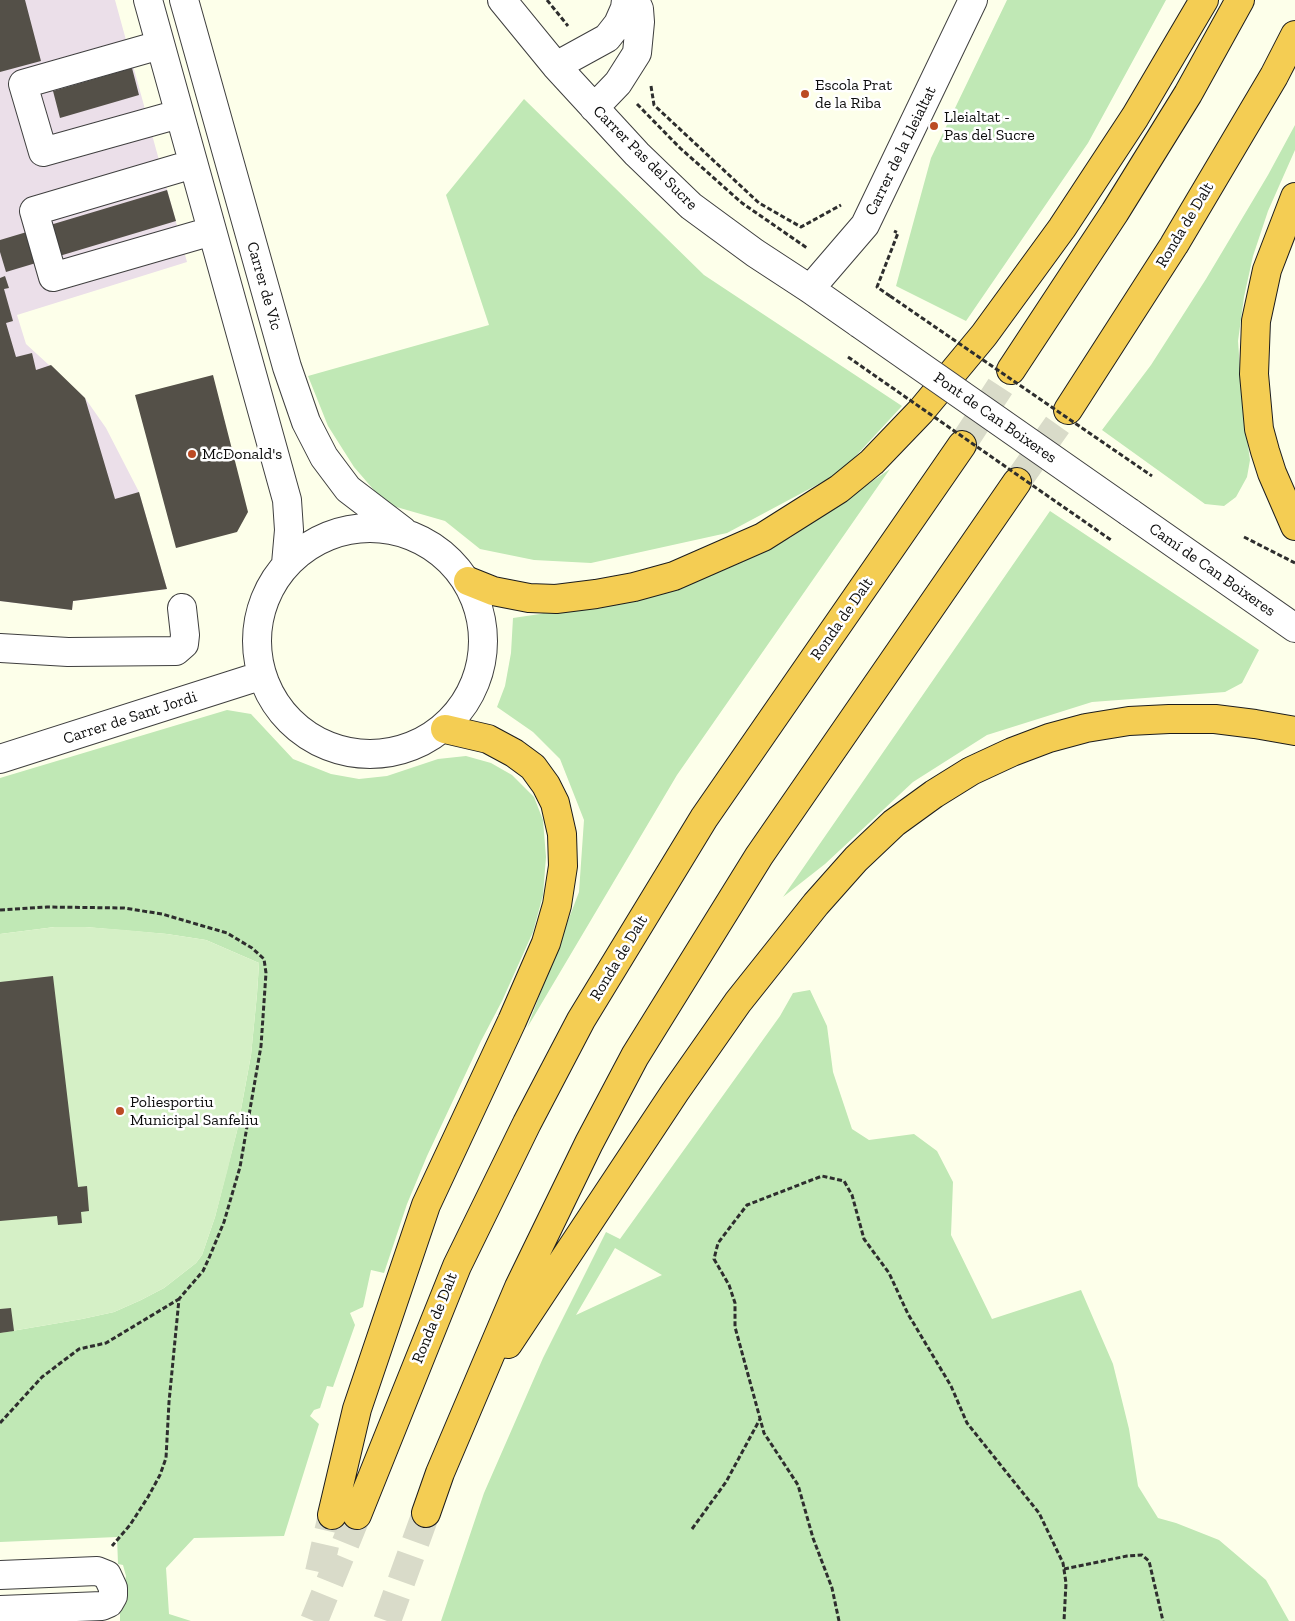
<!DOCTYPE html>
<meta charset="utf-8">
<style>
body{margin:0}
canvas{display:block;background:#fdffea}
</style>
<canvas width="1295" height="1621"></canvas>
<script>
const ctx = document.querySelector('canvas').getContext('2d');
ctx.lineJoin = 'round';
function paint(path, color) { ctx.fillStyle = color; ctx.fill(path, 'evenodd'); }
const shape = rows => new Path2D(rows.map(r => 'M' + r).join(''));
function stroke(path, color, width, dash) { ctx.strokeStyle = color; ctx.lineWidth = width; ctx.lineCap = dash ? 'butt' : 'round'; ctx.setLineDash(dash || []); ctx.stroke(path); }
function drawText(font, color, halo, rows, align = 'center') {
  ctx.font = font + ' "Zilla Slab",serif'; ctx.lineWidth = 5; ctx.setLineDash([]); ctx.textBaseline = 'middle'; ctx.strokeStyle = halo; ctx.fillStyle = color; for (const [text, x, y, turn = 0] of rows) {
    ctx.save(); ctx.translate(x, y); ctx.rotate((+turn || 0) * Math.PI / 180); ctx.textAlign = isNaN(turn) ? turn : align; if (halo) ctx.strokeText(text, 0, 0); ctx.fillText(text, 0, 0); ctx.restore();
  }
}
paint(shape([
 [0,0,115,0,187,262,17,315,26,344,85,398,106,428,139,492,167,589,73,601,72,610,0,601]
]), '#ebdfe9');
paint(shape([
 [1007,0,1166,0,1088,143,966,321,896,286,931,158],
 [524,99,704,275,902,406,841,472,727,533,591,563,534,560,480,549,445,521,386,504,354,467,328,426,308,376,489,325,446,195],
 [1295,125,1295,150,1268,211,1253,256,1244,297,1238,341,1243,411,1250,460,1247,477,1236,497,1224,506,1205,504,1102,430,1151,365,1206,279,1268,175],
 [890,469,677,775,527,1028,579,892,584,820,560,759,533,732,497,707,505,686,511,653,513,618,540,614,646,584,790,538],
 [1050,511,1259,650,1242,683,1225,692,1092,702,987,735,913,782,825,864,783,897],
 [227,710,251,714,293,759,331,774,359,779,387,776,438,759,466,756,491,763,512,775,534,797,543,820,546,857,543,895,533,932,502,1001,481,1041,427,1156,407,1204,384,1273,371,1270,363,1307,350,1313,355,1325,333,1387,327,1386,320,1408,314,1410,310,1416,319,1424,284,1536,194,1538,166,1568,169,1614,191,1621,120,1621,120,1608,126,1576,123,1565,118,1564,117,1537,0,1542,0,1333,82,1319,114,1312,141,1300,164,1288,196,1263,202,1255,215,1217,237,1131,251,1055,257,994,259,963,206,940,167,934,85,927,55,927,0,934,0,778],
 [810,990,827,1026,833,1072,852,1129,869,1140,914,1134,937,1151,953,1182,951,1235,992,1319,1081,1290,1113,1364,1129,1429,1138,1486,1158,1518,1176,1523,1219,1540,1266,1580,1289,1621,441,1621,484,1493,543,1358,606,1232,620,1239,780,1016,793,993],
 [615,1248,662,1275,576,1315]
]), '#c0e8b5');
paint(shape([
 [55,927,85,927,125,930,167,934,206,940,259,963,257,994,251,1055,237,1131,227,1172,215,1217,202,1255,196,1263,164,1288,141,1300,114,1312,82,1319,0,1333,0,934]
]), '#d5f0c6');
paint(shape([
 [0,0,25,0,41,61,0,72],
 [132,68,139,95,60,118,53,91],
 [167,190,176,221,6,272,0,252,0,240],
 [5,276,9,288,4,289,13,321,6,323,16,357,32,353,36,370,51,365,85,398,115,499,139,492,167,589,73,601,72,610,0,601,0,278],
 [213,375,248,512,237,532,176,548,135,395],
 [53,976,78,1187,87,1186,89,1211,81,1212,82,1223,58,1225,57,1216,0,1221,0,982],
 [11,1308,14,1331,0,1333,0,1309]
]), '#545048');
stroke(shape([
 [962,445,1011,370],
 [1017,482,1068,410],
 [319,1572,332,1515],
 [314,1621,357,1515],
 [387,1621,426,1513]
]), '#d9dbc9', 28, [28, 14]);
const minor = shape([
 [148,0,287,500,289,530,286,564],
 [184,0,287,367,306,422,324,457,348,489,403,531],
 [502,0,556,66,637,154,691,206,755,253,810,289,860,324],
 [160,45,23,84,43,152,179,114],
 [556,66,607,38,618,24,625,8,626,0],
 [594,108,618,83,637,53,640,22,639,9,635,0],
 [193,164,34,211,53,277,212,231],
 [810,289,865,225,973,0],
 [1129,512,1295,628],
 '257 641a113 113 0 1 1 226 0a113 113 0 1 1-226 0Z',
 [0,648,68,652,176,651,184,644,185,635,182,608],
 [0,759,260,676],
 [0,1575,97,1571,107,1575,113,1588,113,1596,109,1603,102,1606,0,1610]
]);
const highway = shape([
 [1295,197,1267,270,1256,321,1254,374,1259,429,1265,451,1272,473,1295,526],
 [1011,370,1115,212,1188,94,1240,0],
 [1068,410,1174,245,1274,76,1295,35],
 [468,581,493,591,529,598,556,599,596,594,634,587,674,576,763,537,839,489,872,462,921,411,984,335,1062,228,1135,117,1204,0],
 [508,1344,675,1092,738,1002,816,904,856,859,894,823,934,794,971,771,1012,752,1049,738,1086,728,1129,721,1169,719,1215,719,1255,724,1295,731],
 [426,1513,440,1473,519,1287,589,1143,635,1056,759,856,1017,482],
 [332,1515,357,1409,426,1205,512,1021,546,943,557,905,563,866,562,834,555,803,546,785,533,767,514,753,488,739,445,729],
 [357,1515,457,1266,527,1123,581,1020,704,818,962,445]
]);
stroke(minor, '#3f3f3f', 30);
stroke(highway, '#1d1d1d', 30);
stroke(shape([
 [547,0,568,26],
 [651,86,654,105,759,203,801,227,841,205],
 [637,104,680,148,742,203,807,248],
 [890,296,877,287,898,233,894,231],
 [1244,537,1295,563],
 [0,910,47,907,124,908,162,914,227,933,252,948,264,959,266,973,261,1046,240,1167,224,1222,209,1258,203,1271,179,1299,169,1402,166,1458,160,1475,148,1497,130,1525,112,1546],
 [0,1423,42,1377,79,1349,106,1343,179,1299],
 [692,1529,726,1482,760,1419],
 [1064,1569,1127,1556,1142,1555,1149,1561,1163,1621],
 [839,1621,832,1588,813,1538,798,1485,764,1433,735,1327,735,1303,729,1285,714,1259,718,1243,747,1205,822,1176,844,1181,852,1195,864,1239,889,1273,908,1314,951,1386,967,1423,1039,1513,1063,1563,1066,1583,1064,1621]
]), '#2e2e2e', 3, [5, 2.5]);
stroke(minor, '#fff', 28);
stroke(highway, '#f4cd53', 28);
const minorBridge = shape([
 [860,324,1129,512]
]);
stroke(minorBridge, '#3f3f3f', 30, []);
stroke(shape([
 [890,296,1152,476],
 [848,357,1111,540]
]), '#2e2e2e', 3, [5, 2.5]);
stroke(minorBridge, '#fff', 28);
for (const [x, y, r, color] of [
 [805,94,5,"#bb4a24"],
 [934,126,5,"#bb4a24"],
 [192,454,5,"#bb4a24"],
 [120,1111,5,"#bb4a24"]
]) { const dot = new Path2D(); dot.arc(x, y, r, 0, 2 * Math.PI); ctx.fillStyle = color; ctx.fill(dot); stroke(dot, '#fff', 2); }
drawText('16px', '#0c0c0c', '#fff', [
 ["Escola Prat",815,85],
 ["de la Riba",815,103],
 ["Lleialtat -",944,117],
 ["Pas del Sucre",944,135],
 ["McDonald's",202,454],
 ["Poliesportiu",130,1102],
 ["Municipal Sanfeliu",130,1120]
], 'left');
drawText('16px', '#0c0c0c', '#fff', [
 ["Carrer de la Lleialtat",901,151,-64],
 ["Carrer Pas del Sucre",645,158,45],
 ["Ronda de Dalt",1185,225,-59],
 ["Carrer de Vic",264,286,74],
 ["Pont de Can Boixeres",995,418,35],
 ["Camí de Can Boixeres",1212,570,35],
 ["Ronda de Dalt",842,619,-55],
 ["Carrer de Sant Jordi",130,718,-18],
 ["Ronda de Dalt",619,958,-59],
 ["Ronda de Dalt",435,1318,-68]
]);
</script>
